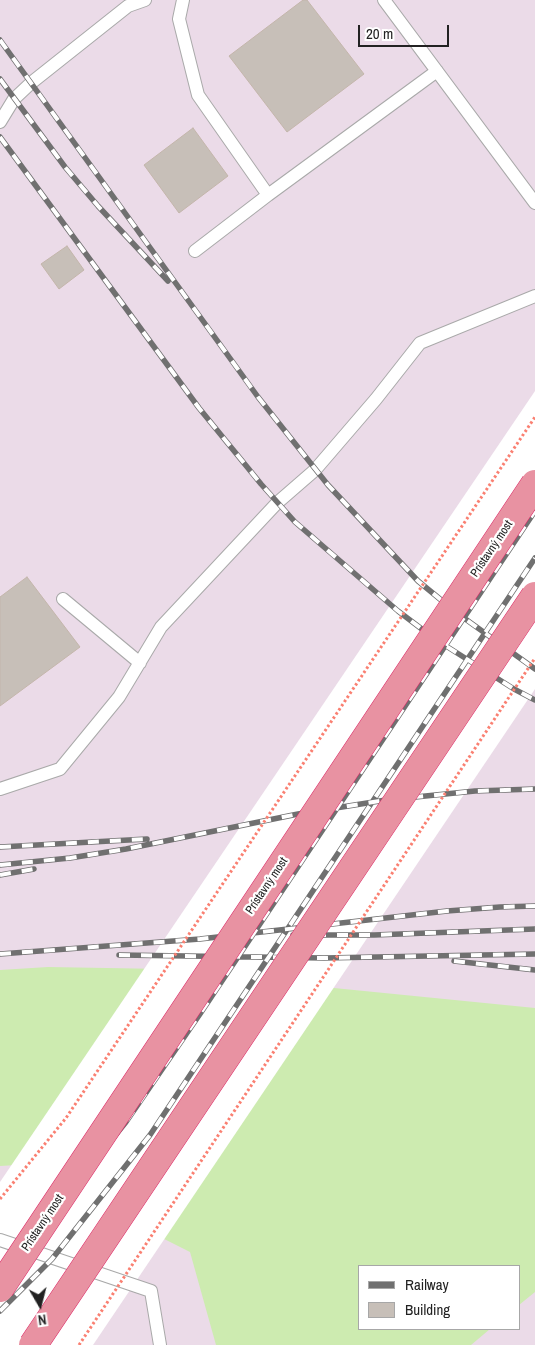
<!DOCTYPE html>
<meta charset="utf-8">
<style>
body{margin:0}
#map{position:relative;width:535px;height:1345px;overflow:hidden;background:#f2efe9;font-family:"Archivo Narrow",sans-serif}
canvas{display:block}
.legend{position:absolute;left:358px;top:1265px;width:162px;height:65px;box-sizing:border-box;background:#fff;border:1px solid #a7a7a7;margin:0;padding:6px 9px;list-style:none;font-size:15px;color:#222}
.legend li{display:flex;align-items:center;gap:10px;height:25px}
.legend b{width:25px;border:1px solid #a7a7a7}
.north{position:absolute;left:15px;top:1280px;width:50px;height:50px;-webkit-text-stroke:4px #fff;paint-order:stroke;rotate:172deg;font-size:14px;font-weight:700;line-height:20px;text-align:center;color:#222}
.north::after{content:'';display:block;margin:auto;width:18px;height:22px;background:#222;clip-path:polygon(50% 0,100% 100%,50% 72%,0 100%)}
.scale{position:absolute;left:358px;top:25px;width:91px;height:22px;box-sizing:border-box;border:2px solid #222;border-top:0;padding-left:6px;font-size:15px;line-height:18px;white-space:nowrap;color:#222;-webkit-text-stroke:4px #fff;paint-order:stroke}
</style>
<div id="map">
<canvas width="535" height="1345"></canvas>
<ul class="legend">
<li><b style="height:6px;background:#707070"></b>Railway</li>
<li><b style="height:14px;background:#c7bfb8"></b>Building</li>
</ul>
<div class="north">N</div>
<div class="scale">20 m</div>
</div>
<script>
const ctx = document.querySelector('canvas').getContext('2d');
ctx.lineJoin = 'round';
function paint(path, color) { ctx.fillStyle = color; ctx.fill(path, 'evenodd'); }
const shape = rows => new Path2D(rows.map(r => 'M' + r).join(''));
function stroke(path, color, width, dash) { ctx.strokeStyle = color; ctx.lineWidth = width; ctx.lineCap = dash ? 'butt' : 'round'; ctx.setLineDash(dash || []); ctx.stroke(path); }
function drawText(font, color, halo, rows, align = 'center') {
  ctx.font = font + ' "Archivo Narrow",sans-serif'; ctx.lineWidth = 4.5; ctx.setLineDash([]); ctx.textBaseline = 'middle'; ctx.strokeStyle = halo; ctx.fillStyle = color; for (const [text, x, y, turn = 0] of rows) {
    ctx.save(); ctx.translate(x, y); ctx.rotate((+turn || 0) * Math.PI / 180); ctx.textAlign = isNaN(turn) ? turn : align; if (halo) ctx.strokeText(text, 0, 0); ctx.fillText(text, 0, 0); ctx.restore();
  }
}
paint(shape([
 [0,0,535,0,535,1345,0,1345],
 [359,1266,519,1266,519,1329,359,1329]
]), '#ebdbe8');
paint(shape([
 [48,967,223,970,334,988,535,1008,535,1292,519,1305,519,1266,359,1266,359,1329,490,1329,471,1345,216,1345,190,1252,17,1165,0,1166,0,970]
]), '#cdebb0');
paint(shape([
 [535,391,535,689,93,1345,0,1345,0,1182]
]), '#fff');
const building = shape([
 [303,0,307,0,364,74,287,132,229,56,303,0],
 [193,128,228,176,179,213,144,165,193,128],
 [67,246,84,270,59,289,41,264,67,246],
 [27,577,80,647,0,706,0,597,27,577]
]);
paint(building, '#c7bfb8');
stroke(building, '#c4b6ab', 1);
const service = shape([
 [183,0,179,19,198,95,268,195,437,71],
 [384,0,535,203],
 [0,122,14,99,31,83,128,6,145,0],
 [195,251,268,195],
 [63,599,140,663],
 [0,789,60,769,119,697,161,627,277,503,315,470,376,399,420,343,535,296],
 [0,1240,151,1291,160,1345]
]);
stroke(service, '#a9a9a9', 14);
stroke(service, '#fff', 12);
const rail = shape([
 [0,40,258,397,328,485,418,581,457,613,535,669],
 [0,79,65,167,98,206,168,281],
 [0,137,199,408,261,484,295,522,398,611,435,639,514,689,535,700],
 [0,847,147,839],
 [0,865,70,858,126,849,298,814,386,800,475,791,535,789],
 [0,875,34,869],
 [293,935,374,935,535,929],
 [0,954,200,939,447,911,500,907,535,906],
 [119,955,324,958,535,954],
 [454,961,535,970],
 [0,1272,29,1243,126,1122,200,1014,535,511],
 [0,1311,52,1259,150,1135,535,558]
]);
stroke(rail, '#707070', 5.5);
stroke(rail, '#fff', 4, [11]);
const motorwayBridge = shape([
 [0,1288,535,484],
 [33,1345,535,596]
]);
stroke(motorwayBridge, '#dc2a67', 29, []);
stroke(shape([
 [0,1199,66,1118,535,417],
 [79,1345,535,658]
]), '#fa8072', 3, [2.5, 2.5]);
stroke(motorwayBridge, '#e892a2', 28);
drawText('12px', '#222', '#fff', [
 ["Prístavný most",492,549,-56],
 ["Prístavný most",267,886,-56],
 ["Prístavný most",43,1223,-56]
]);
</script>
